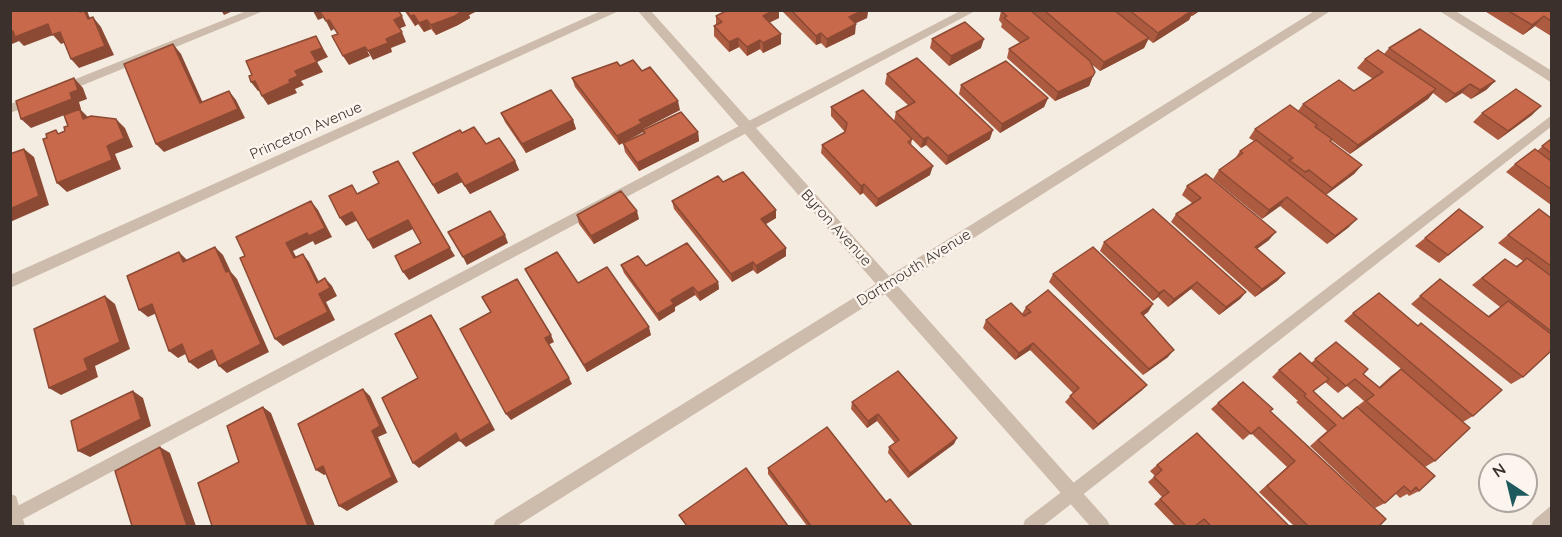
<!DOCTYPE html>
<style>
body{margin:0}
#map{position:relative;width:1562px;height:537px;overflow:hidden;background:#f4ebe1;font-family:Quicksand,sans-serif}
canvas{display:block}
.frame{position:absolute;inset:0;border:12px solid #3b302b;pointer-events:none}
.north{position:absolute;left:1478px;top:453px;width:60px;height:60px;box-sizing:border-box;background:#fbf5ee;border:2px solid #aea6a0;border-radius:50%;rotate:325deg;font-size:16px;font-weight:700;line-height:24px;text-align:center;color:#3b302b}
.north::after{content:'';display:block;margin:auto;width:21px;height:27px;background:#1f5a5e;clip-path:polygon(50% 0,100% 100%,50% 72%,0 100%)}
</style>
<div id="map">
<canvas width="1562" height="537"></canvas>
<div class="frame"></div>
<div class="north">N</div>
</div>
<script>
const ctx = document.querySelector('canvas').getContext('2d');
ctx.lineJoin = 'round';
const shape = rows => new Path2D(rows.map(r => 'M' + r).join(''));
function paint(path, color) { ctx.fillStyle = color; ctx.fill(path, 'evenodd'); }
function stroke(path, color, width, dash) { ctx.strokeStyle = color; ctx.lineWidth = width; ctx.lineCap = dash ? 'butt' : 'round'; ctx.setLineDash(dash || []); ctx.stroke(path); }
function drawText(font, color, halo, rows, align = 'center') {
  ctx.font = font + ' Quicksand,sans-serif'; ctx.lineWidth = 5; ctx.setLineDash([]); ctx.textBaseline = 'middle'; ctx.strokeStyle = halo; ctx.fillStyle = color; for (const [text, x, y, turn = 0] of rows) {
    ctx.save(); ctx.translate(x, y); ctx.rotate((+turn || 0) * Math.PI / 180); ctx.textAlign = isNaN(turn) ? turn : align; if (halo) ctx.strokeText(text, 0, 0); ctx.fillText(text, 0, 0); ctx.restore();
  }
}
paint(shape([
 [249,10,266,10,66,92,62,93,56,89,58,86,249,10],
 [962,10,977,10,10,526,10,510,718,137,962,10],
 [33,96,37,97,39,100,37,103,10,113,10,104,33,96],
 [1552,115,1552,126,1043,526,1023,526,1025,520,1552,115]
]), '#cdbbac');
paint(shape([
 [603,10,621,10,10,288,10,275,603,10],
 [637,10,650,10,889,276,1316,10,1332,10,898,286,1107,520,1110,526,1090,526,885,294,517,526,493,526,496,520,876,284,637,10],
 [1438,10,1454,10,1552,71,1552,83,1438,10],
 [10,494,16,496,25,526,10,526,10,494],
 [1552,505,1552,526,1531,526,1534,520,1552,505]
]), '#cdbbac');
paint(shape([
 [404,10,479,10,469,15,470,18,458,25,436,35,431,29,424,32,418,24,415,26],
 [781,10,868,10,867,18,855,23,855,34,826,48,821,43,816,45],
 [1201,10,1192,16,1191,16,1189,20,1153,43,1148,39,1144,48,1100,71,1091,64,1093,76,1089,86,1055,101,1007,58,1009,49,1020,43,1001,27,1002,24,999,20,1001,11],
 [1483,10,1551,10,1551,36,1535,26,1523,35],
 [716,16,779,18,769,23,781,44,763,53,760,49,747,56,739,47,729,52,714,36,714,26,716,25],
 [932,39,981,48,949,66,930,48],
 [1389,48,1495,81,1486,90,1471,99,1462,93,1446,103,1433,93,1428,99,1350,154,1331,140,1330,141,1362,165,1354,174,1326,195,1349,227,1327,244,1280,206,1262,219,1213,179,1219,170,1234,160,1240,151,1254,141,1249,138,1255,129,1298,111,1303,104,1354,91,1373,79,1357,68,1365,59,1384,54],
 [620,66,642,71,680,110,643,129,643,130,698,132,699,141,639,171,625,152,623,143,644,134,643,132,619,145,575,87,572,78],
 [887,74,990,139,946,165,926,145,921,148,894,121,896,112,908,105,885,84],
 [961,85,1048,98,1044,107,1000,133,959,94],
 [831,107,912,139,911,145,930,175,876,207,863,193,860,195,821,153,822,145,845,132,831,116],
 [501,113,573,120,576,129,526,153,505,122],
 [1482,113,1532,115,1498,140,1473,122],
 [462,133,486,144,515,161,519,170,470,194,462,182,438,194,413,153],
 [1551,139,1551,205,1506,172,1515,164,1537,151],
 [723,182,776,210,776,218,766,224,786,256,757,274,753,270,732,282,674,209,672,201],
 [1187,186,1269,240,1257,249,1285,273,1277,281,1255,297,1171,222,1176,214,1192,203,1182,195],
 [1539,209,1551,218,1551,351,1523,377,1511,384,1411,304,1440,279,1488,316,1500,307,1472,285,1495,267,1516,266,1523,261,1498,243],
 [577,215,639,219,594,244,579,224],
 [1483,227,1439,263,1415,246,1425,238],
 [1104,242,1246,292,1240,299,1219,315,1191,289,1168,307,1158,297,1153,301,1100,251],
 [621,265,646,266,718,282,719,289,700,301,695,295,675,307,675,311,659,321,624,273],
 [525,269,578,283,651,335,587,372,529,277],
 [1053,274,1153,304,1148,312,1143,316,1168,357,1143,375,1049,282],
 [1026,307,1147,385,1141,391,1093,430,1065,402,1073,393,1030,350,1015,360,983,328,986,320,1022,314],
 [1353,313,1473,416,1463,422,1435,461,1425,467,1419,491,1409,496,1407,494,1400,498,1395,493,1385,503,1375,508,1310,446,1327,431,1296,402,1298,401,1272,377,1279,370,1311,363,1336,342,1363,374,1379,387,1391,376,1401,369,1413,379,1344,321],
 [1325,382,1338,393,1347,386,1364,401,1342,418,1313,391],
 [852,402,954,444,908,478,888,453,889,447,895,443,877,421,867,428,851,409],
 [1218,403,1270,411,1379,526,1294,526,1259,492,1287,467,1251,433,1243,440,1211,409],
 [1157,465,1289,526,1199,526,1197,524,1195,526,1175,526,1154,504,1162,497,1148,482,1155,476,1150,471],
 [768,468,886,502,912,526,807,526,768,474]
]), '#ac5a40');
paint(shape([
 [79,10,87,10,89,16,92,20,88,21],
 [221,10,235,10,224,15],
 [319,10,323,18,318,20,313,11],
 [463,10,479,10,469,15,470,18,458,25,436,35,431,25],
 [774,10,779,10,779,18,763,25,763,16],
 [864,10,868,10,867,18,848,27,849,17],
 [1194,10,1189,20,1153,43,1158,33],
 [1195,10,1201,10,1192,16],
 [414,15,418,24,415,26,410,16],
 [402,16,406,26,398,29,394,20],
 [1544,16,1535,26,1523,35,1532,25],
 [93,17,101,27,114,55,79,68,71,59],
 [329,20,334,29,331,31,326,21],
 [427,20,431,29,424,32,419,23],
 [48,24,60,32,69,41,61,44,53,35,24,46,19,41,12,44,10,42,10,32],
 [856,24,855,34,826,48,827,39],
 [402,32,406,42,391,48,392,52,373,60,368,51,386,39],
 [821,33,821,43,816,45,816,36],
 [781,34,781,44,763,53,763,43],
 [316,36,328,57,317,62,323,72,301,81,304,85,295,89,297,93,268,105,262,96,289,80,311,52],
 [738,38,739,47,729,52,729,42],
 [1149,38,1144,48,1100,71,1104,62],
 [984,39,981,48,949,66,951,56],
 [760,40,760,49,747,56,747,47],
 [173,44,181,54,207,112,200,103],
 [365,47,370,56,349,65,343,56],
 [1093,76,1089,86,1055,101,1058,92],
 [74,78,83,88,87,99,79,102,81,109,80,109,89,118,83,119,80,109,31,128,21,119,70,93],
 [255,81,261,90,258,91,251,82],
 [1495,81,1486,90,1471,99,1480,90],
 [1470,84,1462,93,1446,103,1455,94],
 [1436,89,1428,99,1350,154,1358,145],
 [229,91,236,100,245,118,164,152,156,144],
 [1048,98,1044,107,1000,133,1002,124],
 [678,101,680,110,643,129,643,132,619,145,617,136,639,120],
 [1541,106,1532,115,1498,140,1508,131],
 [116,119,125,128,133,147,115,154,121,169,67,192,57,183,107,146],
 [573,120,576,129,526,153,522,144],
 [993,130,990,139,946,165,948,156],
 [698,132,699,141,639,171,637,163],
 [928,137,926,145,921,148,923,139],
 [24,149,34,157,49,205,10,222,10,209],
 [515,161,519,170,470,194,465,186],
 [1362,165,1354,174,1324,196,1332,188],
 [933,166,930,175,876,207,878,199],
 [457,173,462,182,438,194,433,185],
 [864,184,863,193,860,195,861,186],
 [1287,197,1280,206,1262,219,1269,210],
 [311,201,318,210,332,237,315,245,313,241,293,251,301,266,294,258,286,243],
 [776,210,776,218,761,227,761,219],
 [637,211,639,219,594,244,591,236],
 [352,212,358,220,346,226,340,218],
 [1357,219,1349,227,1327,244,1335,236],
 [408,220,413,229,373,249,368,240],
 [1276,232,1269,240,1248,255,1255,247],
 [505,235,508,243,467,265,463,257],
 [215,247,223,255,231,272,237,279,269,352,227,373,219,366,226,272],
 [450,248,455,256,409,280,403,272],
 [786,248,786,256,757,274,756,266],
 [179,252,187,260,183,262],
 [303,254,309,262,323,290,317,283],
 [753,262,753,270,732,282,731,274],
 [1285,273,1277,281,1255,297,1262,289],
 [325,278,332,286,337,296,326,302,335,320,283,346,275,339,319,294],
 [718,282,719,289,700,301,698,293],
 [1197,282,1191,289,1168,307,1174,299],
 [693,287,695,295,675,307,675,311,659,321,657,314,671,300],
 [1164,290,1158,297,1153,301,1159,293],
 [1246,292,1240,299,1219,315,1226,307],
 [105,296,115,304,130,349,95,366,98,377,61,395,49,388,84,359],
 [152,304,161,311,148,317,139,310],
 [1153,304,1148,312,1135,321,1141,313],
 [431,315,436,322,495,430,466,447,460,441],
 [649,327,651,335,587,372,584,365],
 [551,335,554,342,548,345,545,338],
 [1033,343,1030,350,1015,360,1019,353],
 [182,344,191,351,178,358,169,351],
 [212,350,221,357,198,369,189,362],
 [1174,350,1168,357,1143,375,1149,369],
 [569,378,572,384,511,420,506,414],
 [1147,385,1141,391,1093,430,1098,424],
 [363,389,370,396,387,433,378,437,398,482,347,511,339,506,372,431],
 [133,391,143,398,151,426,90,457,78,451],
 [263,407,271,413,315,526,307,526],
 [878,414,877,421,867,428,868,421],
 [456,433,462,439,419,468,413,463],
 [957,438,954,444,908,478,910,473],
 [160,447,170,453,196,526,187,526],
 [323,466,331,472,324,475,316,470]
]), '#8c4a34');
const building = shape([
 [10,10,79,10,80,12,84,10,88,19,93,17,105,46,71,59,60,32,52,35,48,24,15,37,13,31,10,32,10,10],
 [319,10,398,10,402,16,394,20,402,32,386,39,388,43,368,51,365,47,343,56,332,36,338,34,329,20,326,21,319,10],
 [406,10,463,10,455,16,431,25,427,20,419,23,414,15,410,16,406,10],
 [728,10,774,10,763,16,781,34,763,43,760,40,747,47,738,38,729,42,714,26,722,22,716,16,728,10],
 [791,10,864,10,849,17,856,24,827,39,821,33,816,36,791,10],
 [1030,10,1090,61,1095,72,1093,76,1058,92,1009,49,1029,38,1004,18,1007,16,1001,11,1030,10],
 [1044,10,1114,10,1149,38,1104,62,1044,10],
 [1129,10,1193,10,1158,33,1129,10],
 [1507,10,1551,10,1551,21,1544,16,1532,25,1507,10],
 [965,22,984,39,951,56,932,39,965,22],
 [1420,29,1495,81,1480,90,1470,84,1455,94,1389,48,1420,29],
 [316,36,322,48,311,52,317,62,295,71,298,76,289,80,290,83,262,96,255,81,251,82,249,76,252,75,246,61,316,36],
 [173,44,200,103,229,91,238,109,156,144,124,64,173,44],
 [1378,50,1436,89,1358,145,1303,104,1339,80,1354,91,1383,72,1365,59,1378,50],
 [917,58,993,130,948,156,928,137,923,139,896,112,915,102,887,74,917,58],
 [633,60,642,71,650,67,678,101,639,120,642,123,617,136,572,78,617,62,620,66,633,60],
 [1006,61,1048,98,1002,124,961,85,1006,61],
 [74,78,78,90,70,93,72,99,21,119,16,101,74,78],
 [1516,89,1541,106,1508,131,1482,113,1516,89],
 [551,90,573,120,522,144,501,113,551,90],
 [863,90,912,139,908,142,933,166,878,199,864,184,861,186,822,145,845,132,847,123,831,107,863,90],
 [1290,105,1317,125,1315,127,1332,139,1330,141,1362,165,1332,188,1309,170,1305,172,1289,160,1293,158,1255,129,1290,105],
 [80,109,83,119,91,116,116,119,124,138,107,146,112,160,57,183,43,139,47,138,46,134,56,130,58,134,65,131,64,127,68,126,64,115,80,109],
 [681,112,698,132,637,163,623,143,645,133,643,130,681,112],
 [474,127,486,144,499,138,515,161,465,186,457,173,433,185,413,153,460,130,462,133,474,127],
 [1551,139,1551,153,1542,146,1551,139],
 [1256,140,1357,219,1335,236,1287,197,1269,210,1219,170,1243,153,1240,151,1256,140],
 [24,149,39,196,10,209,10,154,24,149],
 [1535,149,1551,161,1551,189,1515,164,1535,149],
 [398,161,450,248,403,272,395,256,421,243,408,220,368,240,352,212,340,218,329,196,352,185,357,194,379,183,373,172,398,161],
 [743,172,776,210,761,219,786,248,756,266,753,262,731,274,672,201,718,176,723,182,743,172],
 [1206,174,1276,232,1255,247,1285,273,1262,289,1176,214,1201,198,1187,186,1206,174],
 [621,191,637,211,591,236,577,215,621,191],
 [311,201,325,228,309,236,307,233,286,243,294,258,303,254,317,283,325,278,330,288,319,294,328,312,275,339,240,258,245,256,236,237,311,201],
 [1153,209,1246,292,1226,307,1197,282,1174,299,1164,290,1159,293,1104,242,1153,209],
 [1459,209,1483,227,1448,255,1425,238,1459,209],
 [1539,209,1551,218,1551,266,1508,235,1539,209],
 [490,211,505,235,463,257,448,232,490,211],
 [687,243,718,282,698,293,693,287,671,300,674,304,657,314,621,265,638,256,646,266,687,243],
 [215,247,226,272,229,271,261,344,219,366,212,350,189,362,182,344,169,351,152,304,139,310,127,276,179,252,183,262,215,247],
 [1093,247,1153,304,1141,313,1174,350,1149,369,1053,274,1093,247],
 [557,252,578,283,607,267,649,327,584,365,525,269,557,252],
 [1527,258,1551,276,1551,331,1482,278,1505,259,1517,267,1527,258],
 [517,279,551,335,545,338,569,378,506,414,460,329,491,312,482,297,517,279],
 [1440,279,1489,317,1508,301,1551,334,1551,351,1523,377,1420,296,1440,279],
 [1048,290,1147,385,1098,424,1070,396,1079,388,1033,343,1019,353,986,320,1011,303,1024,316,1031,312,1026,307,1048,290],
 [1379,293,1418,326,1421,323,1502,390,1473,416,1353,313,1379,293],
 [105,296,120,342,84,359,88,370,49,388,34,329,105,296],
 [431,315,490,423,460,441,456,433,413,463,382,398,418,378,395,334,431,315],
 [1336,342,1368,369,1363,374,1380,388,1401,369,1470,428,1435,461,1366,401,1374,395,1355,379,1346,386,1315,359,1336,342],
 [1300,353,1329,379,1313,391,1343,419,1357,407,1435,476,1419,491,1416,487,1411,492,1404,486,1385,503,1318,440,1336,425,1304,396,1306,394,1279,370,1300,353],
 [898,371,957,438,910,473,889,447,899,440,878,414,868,421,852,402,898,371],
 [1243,382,1273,409,1270,411,1386,519,1379,526,1308,526,1267,486,1295,461,1259,427,1251,434,1218,403,1243,382],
 [363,389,380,426,372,431,392,477,339,506,323,466,316,470,298,424,363,389],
 [133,391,141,419,78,451,71,421,133,391],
 [263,407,308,526,212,526,198,483,239,462,227,426,263,407],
 [827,427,886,502,890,499,912,526,811,526,768,468,827,427],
 [1197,433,1289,526,1211,526,1204,519,1195,526,1186,526,1160,499,1169,492,1154,477,1162,470,1157,465,1197,433],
 [160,447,187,526,132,526,115,471,160,447],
 [746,468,788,526,687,526,679,515,746,468]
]);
paint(building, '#c8694b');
stroke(building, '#8c4a34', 1.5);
drawText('15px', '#3b302b', '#fbf5ee', [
 ["Princeton Avenue",306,131,-24],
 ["Byron Avenue",836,228,48],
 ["Dartmouth Avenue",914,268,-32]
]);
</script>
